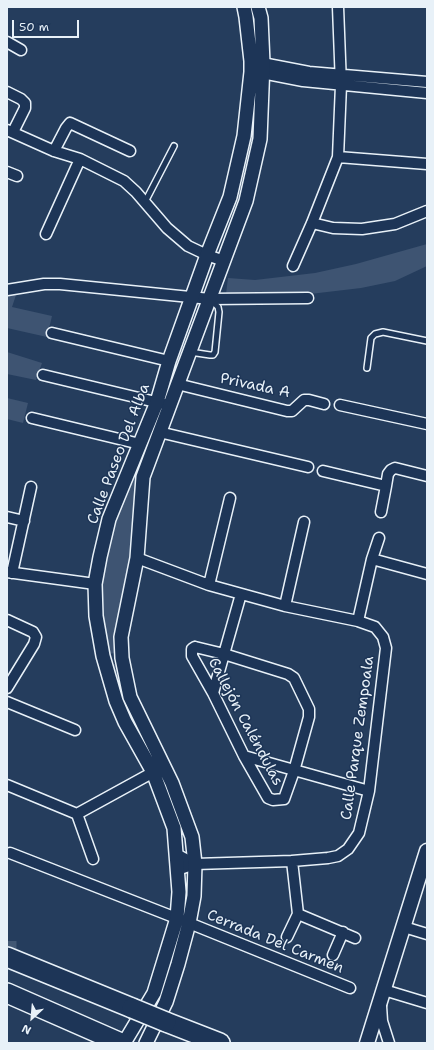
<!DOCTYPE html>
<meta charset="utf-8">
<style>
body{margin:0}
#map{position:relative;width:434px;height:1050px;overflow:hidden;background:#253d5d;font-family:"Shantell Sans",sans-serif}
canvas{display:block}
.frame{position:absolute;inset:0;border:8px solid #e8f1f8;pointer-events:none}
.north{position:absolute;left:12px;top:998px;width:40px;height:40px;-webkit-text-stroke:3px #1d3557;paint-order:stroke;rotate:206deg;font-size:11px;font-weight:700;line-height:16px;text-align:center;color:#e8f1f8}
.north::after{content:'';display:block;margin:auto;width:14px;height:18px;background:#e8f1f8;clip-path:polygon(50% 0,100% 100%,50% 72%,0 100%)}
.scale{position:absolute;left:12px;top:20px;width:67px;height:18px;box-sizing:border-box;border:2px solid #e8f1f8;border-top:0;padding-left:5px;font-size:12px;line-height:14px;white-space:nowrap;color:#e8f1f8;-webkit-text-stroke:3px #1d3557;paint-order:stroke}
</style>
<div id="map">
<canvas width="434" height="1050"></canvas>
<div class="frame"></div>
<div class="north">N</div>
<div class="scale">50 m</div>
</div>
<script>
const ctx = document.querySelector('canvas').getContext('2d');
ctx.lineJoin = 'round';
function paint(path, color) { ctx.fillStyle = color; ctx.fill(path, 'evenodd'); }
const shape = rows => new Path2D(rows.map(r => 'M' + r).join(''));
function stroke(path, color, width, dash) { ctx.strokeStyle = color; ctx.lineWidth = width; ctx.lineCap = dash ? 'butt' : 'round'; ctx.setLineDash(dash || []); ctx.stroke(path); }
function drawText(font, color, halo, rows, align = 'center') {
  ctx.font = font + ' "Shantell Sans",sans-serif'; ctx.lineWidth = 3; ctx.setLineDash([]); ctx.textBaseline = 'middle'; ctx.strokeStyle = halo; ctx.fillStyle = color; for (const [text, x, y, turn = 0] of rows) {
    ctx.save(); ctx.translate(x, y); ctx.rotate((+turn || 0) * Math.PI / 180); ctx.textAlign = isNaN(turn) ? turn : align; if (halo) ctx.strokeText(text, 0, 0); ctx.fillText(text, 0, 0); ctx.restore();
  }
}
paint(shape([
 [427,244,427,266,395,281,361,288,310,294,292,295,226,294,228,278,255,280,315,273,356,264],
 [17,292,12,307,52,316,47,337,7,328,7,294],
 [7,352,42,363,36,380,7,374],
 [7,398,28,403,23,423,7,419],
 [134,462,144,466,117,653,106,654,98,613,100,561],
 [120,663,159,765,152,768,138,741,109,665]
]), '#3e5472');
stroke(shape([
 [7,941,7,961]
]), '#425874', 19, [19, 10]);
const service = shape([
 [145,202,174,146],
 [190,352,210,355,213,355,215,352,219,312,218,307,211,300],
 [367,368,371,338,375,334,383,332,427,341]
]);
const minor = shape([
 [7,42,21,50],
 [257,62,309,72,427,82],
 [257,72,303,81,427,93],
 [7,92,21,99,25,103,25,108,13,132],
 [7,130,54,151,80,159,124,181,136,192,167,228,188,246,207,255,224,261],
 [54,151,66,128,70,123,130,151],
 [338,157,427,164],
 [7,172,17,176],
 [312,223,333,228,362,229,395,224,427,211],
 [46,234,80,159],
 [293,266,312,223,338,157,341,85,338,7],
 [7,290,44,284,60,284,210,299,308,298],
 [52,333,169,361],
 [43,375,164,404],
 [177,384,287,411,292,411,304,400,309,400,324,404],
 [340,405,427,424],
 [32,418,140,444],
 [159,432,308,467],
 [323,471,386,486,388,474,391,470,395,468,427,476],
 [381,512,386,486],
 [7,517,24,521],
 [137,558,209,585,285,606,358,621,375,627,383,637,386,648,369,791,359,833,348,849,338,856,328,858,292,861,195,864,177,870],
 [372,559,427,574],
 [7,572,95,584],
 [12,573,31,487],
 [209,585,230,498],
 [285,606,304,522],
 [7,620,33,632,36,637,34,644,7,688],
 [358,621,372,559,379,538],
 [195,647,224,654,288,674,294,678,309,709,309,717,294,771,284,799,273,800,268,798,244,756,213,693,192,656,192,649,195,647],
 [213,693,241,594],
 [7,702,75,730],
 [244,756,369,791],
 [7,785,77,814,159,769],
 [77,814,93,859],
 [10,853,189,923,350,988],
 [176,854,195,864],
 [298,914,355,938],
 [404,927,427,934],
 [287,937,298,914,292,861],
 [333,955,343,932],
 [384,990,427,1003],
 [381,1006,382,1021,389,1043]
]);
const tertiary = shape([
 [124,1043,154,993,177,918,179,892,174,828,153,772,125,722,116,701,103,656,96,616,95,584,100,557,109,519,157,402,169,361,207,255,230,197,244,136,251,72,251,61,246,17,244,7],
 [146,1043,166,1002,178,964,189,923,194,896,195,864,192,837,172,783,130,697,122,658,121,637,137,558,143,477,246,201,260,139,263,63,261,18,258,7]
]);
const secondary = shape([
 [367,1043,427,851]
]);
const motorway = shape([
 [7,957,132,1008],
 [7,993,121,1043],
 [166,1022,220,1043]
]);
stroke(service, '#e8f1f8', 8);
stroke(minor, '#e8f1f8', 13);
stroke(tertiary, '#e8f1f8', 16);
stroke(secondary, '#e8f1f8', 17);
stroke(motorway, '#e8f1f8', 22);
stroke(service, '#1d3557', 5);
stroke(minor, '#1d3557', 10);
stroke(tertiary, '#1d3557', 13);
stroke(secondary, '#1d3557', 14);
stroke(motorway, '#1d3557', 19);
const motorwayBridge = shape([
 [132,1008,166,1022]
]);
stroke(motorwayBridge, '#e8f1f8', 22, []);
stroke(motorwayBridge, '#1d3557', 19);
drawText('15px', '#e8f1f8', '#1d3557', [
 ["Privada A",255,386,12],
 ["Calle Paseo Del Alba",119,454,-69],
 ["Callejón Caléndulas",245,722,62],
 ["Calle Parque Zempoala",358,738,-82],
 ["Cerrada Del Carmen",275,942,22]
]);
</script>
